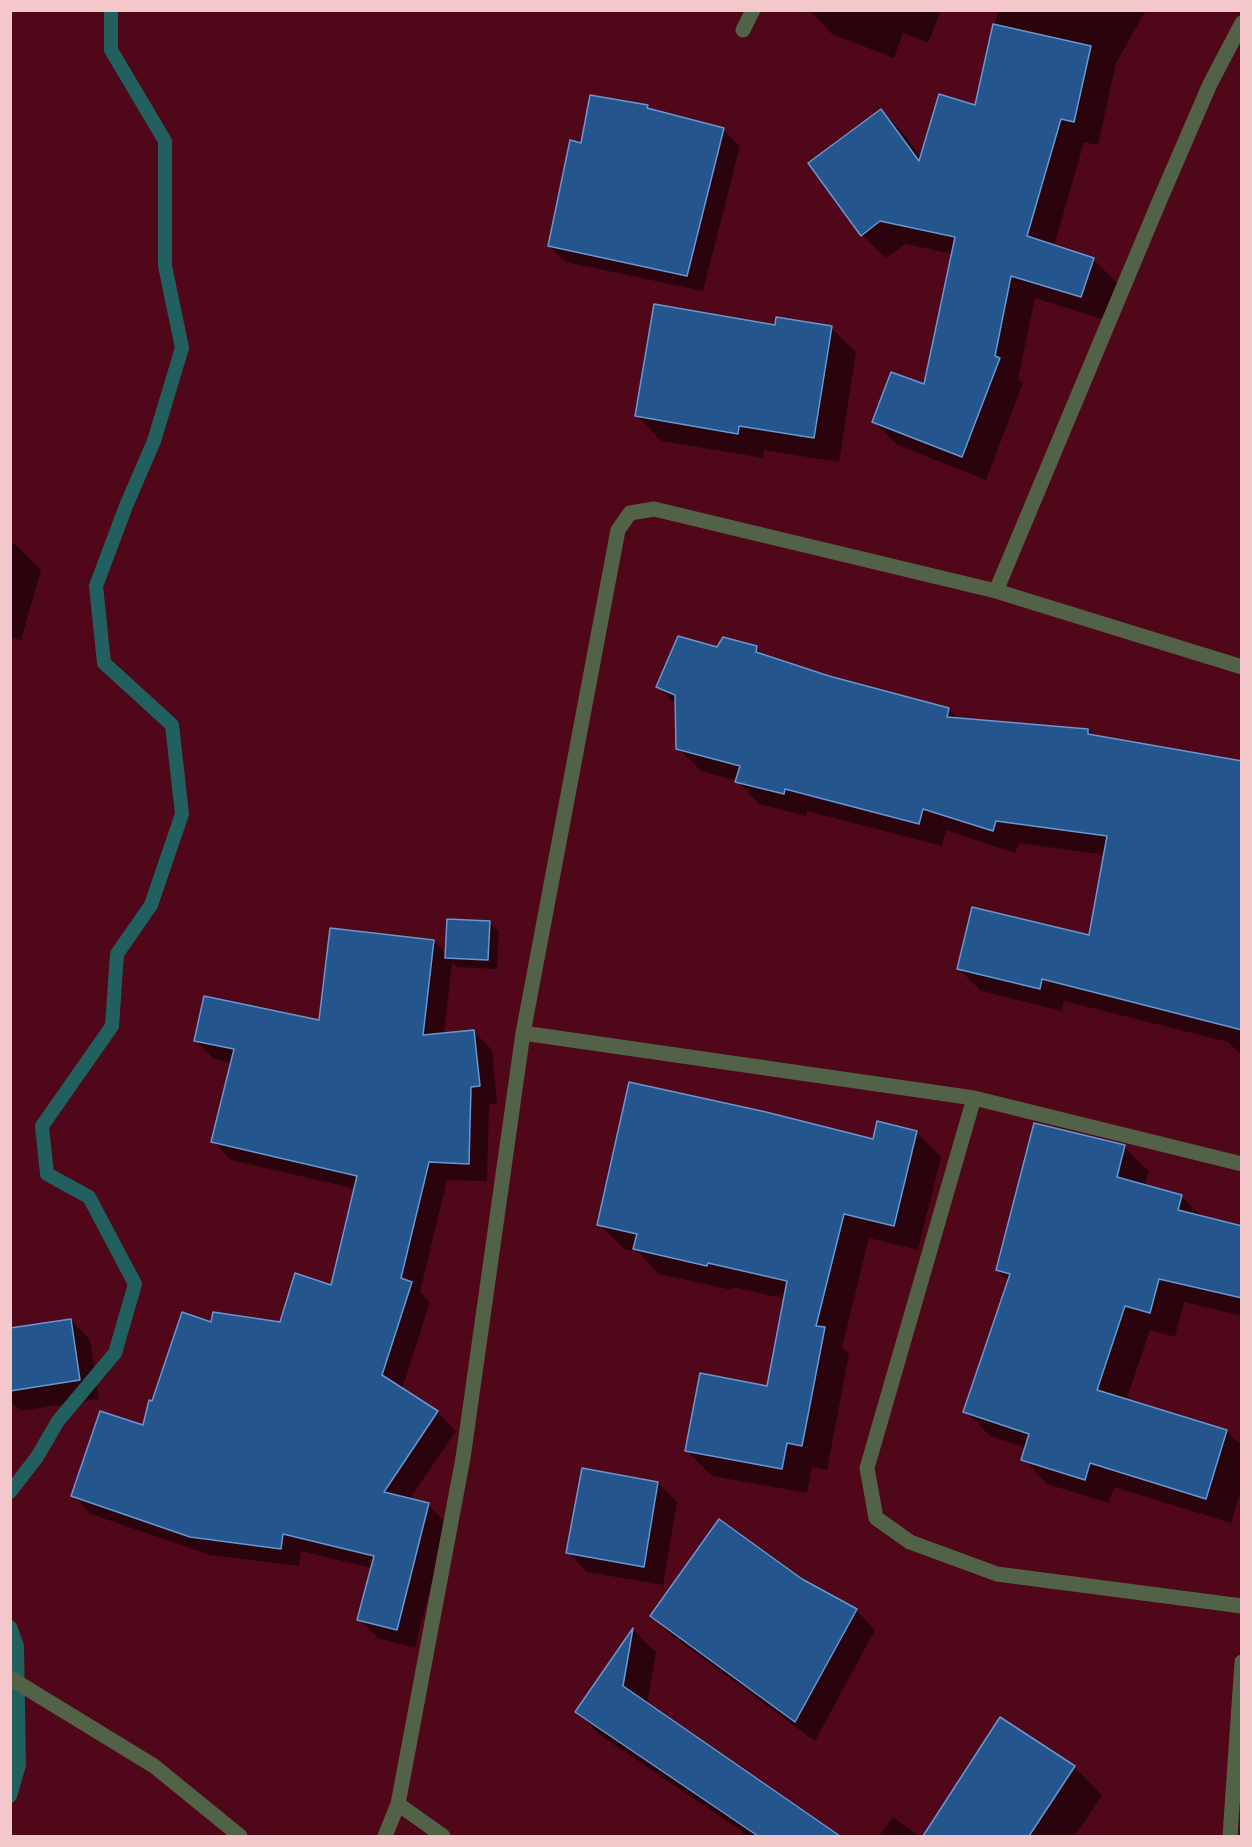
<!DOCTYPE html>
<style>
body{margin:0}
#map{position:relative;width:1252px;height:1847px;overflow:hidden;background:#50071a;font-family:"Roboto Condensed",sans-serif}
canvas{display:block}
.frame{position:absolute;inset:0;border:12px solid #f4c8cb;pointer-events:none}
</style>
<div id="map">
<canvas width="1252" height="1847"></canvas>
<div class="frame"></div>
</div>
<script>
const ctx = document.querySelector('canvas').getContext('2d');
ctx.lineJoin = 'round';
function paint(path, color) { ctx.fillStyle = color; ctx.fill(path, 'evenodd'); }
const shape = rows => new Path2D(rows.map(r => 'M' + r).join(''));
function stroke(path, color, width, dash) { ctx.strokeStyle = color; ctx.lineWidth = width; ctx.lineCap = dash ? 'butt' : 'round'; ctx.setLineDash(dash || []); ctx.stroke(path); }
paint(shape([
 [809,10,941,10,928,43,903,33,894,58,832,34],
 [998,10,1146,10,1116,63,1098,145,1084,142,1054,246,1093,259,1117,283,1105,320,1035,298,1018,379,1023,383,986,480,897,445,874,422,925,386,953,254,905,244,886,258,862,235,881,111,905,135,921,158,976,107],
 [647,107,651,111,723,130,740,146,703,291,566,262,549,246],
 [776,326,831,328,856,352,839,462,764,450,763,458,661,441,637,416],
 [10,543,16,545,41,570,21,640,10,637],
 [756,648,766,657,828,678,949,709,959,719,1088,730,1093,736,1242,763,1242,1056,1228,1042,1064,1001,1062,1011,981,991,958,968,1090,937,1105,855,1019,843,1015,853,946,830,942,846,807,811,806,816,759,804,737,781,701,771,678,748,676,705,658,687,718,649],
 [489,922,499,932,497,969,457,967,452,963,444,1034,473,1031,492,1050,497,1104,489,1104,487,1181,447,1180,420,1292,430,1302,402,1389,438,1412,456,1431,409,1500,428,1505,447,1523,415,1648,378,1638,359,1619,372,1568,301,1551,299,1566,210,1555,91,1514,73,1495,144,1427,153,1403,213,1324,281,1323,332,1287,356,1189,231,1160,213,1141,232,1063,214,1059,195,1040,320,1022,434,941,447,954],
 [916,1132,941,1157,918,1250,869,1238,842,1347,849,1354,827,1470,812,1467,807,1493,712,1476,687,1451,768,1388,785,1299,733,1287,732,1290,659,1274,638,1252,624,1249,599,1224,874,1141],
 [1124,1147,1149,1171,1145,1186,1181,1196,1203,1217,1242,1227,1242,1316,1184,1302,1175,1337,1150,1330,1126,1401,1227,1431,1242,1446,1242,1487,1231,1523,1114,1487,1109,1503,1047,1484,1023,1459,1026,1448,990,1436,965,1411,1009,1281,997,1270],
 [71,1320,90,1340,99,1399,21,1411,10,1401,10,1329],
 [658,1483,677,1502,663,1585,587,1572,568,1553],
 [802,1581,856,1610,875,1630,815,1741,671,1635,652,1616],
 [633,1630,656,1652,647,1704,837,1836,741,1836,743,1832,600,1735,577,1712],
 [1074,1767,1102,1795,1075,1836,944,1836,932,1825],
 [893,1817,919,1836,879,1836]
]), '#0007');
stroke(shape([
 [10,1492,37,1457,58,1421,115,1353,135,1284,89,1197,47,1174,42,1126,112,1026,117,954,151,905,182,814,172,725,104,663,96,586,126,506,154,441,182,348,165,266,165,141,111,50,111,10],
 [10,1627,17,1646,19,1765,10,1796]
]), '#21605f', 14);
const building = shape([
 [993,24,1091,46,1074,122,1061,119,1027,236,1094,258,1081,297,1011,276,995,356,1000,358,962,457,872,422,891,372,924,384,955,237,880,221,861,236,808,163,881,109,919,161,939,94,975,105,993,24],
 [590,95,648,105,647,108,724,128,687,276,548,246,570,140,581,143,590,95],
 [654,304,775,325,776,317,832,326,814,438,739,426,738,434,635,416,654,304],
 [678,636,717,647,723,637,757,646,756,652,829,676,949,708,947,717,1088,729,1088,734,1242,761,1242,1030,1042,979,1040,989,957,969,972,907,1089,935,1107,836,996,821,993,831,923,809,919,824,785,789,784,794,735,782,740,766,676,749,675,695,656,687,678,636],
 [447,919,490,921,488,960,445,958,447,919],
 [330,928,434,940,423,1035,474,1030,480,1086,471,1087,469,1164,429,1162,401,1278,412,1282,382,1375,438,1411,384,1492,429,1503,397,1630,357,1620,374,1556,283,1534,281,1549,190,1537,71,1496,100,1411,143,1425,149,1400,152,1401,182,1312,211,1322,213,1312,280,1322,295,1273,331,1285,357,1176,211,1142,234,1049,194,1041,204,996,319,1020,330,928],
 [629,1082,766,1112,873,1139,877,1121,917,1131,894,1226,844,1214,816,1326,825,1327,802,1446,787,1443,782,1469,685,1451,700,1373,767,1386,787,1281,708,1263,707,1266,633,1249,637,1234,597,1225,629,1082],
 [1034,1123,1125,1145,1117,1177,1182,1195,1178,1210,1242,1226,1242,1298,1159,1279,1150,1313,1125,1306,1097,1390,1227,1430,1206,1499,1090,1463,1085,1480,1021,1460,1029,1434,963,1412,1010,1274,996,1270,1034,1123],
 [71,1319,80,1380,10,1391,10,1328,71,1319],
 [582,1468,658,1482,644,1567,566,1553,582,1468],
 [719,1519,802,1579,857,1609,795,1722,650,1616,719,1519],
 [633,1628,623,1686,840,1836,758,1836,575,1712,633,1628],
 [1000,1717,1075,1766,1029,1836,923,1836,1000,1717]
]);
paint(building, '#24558c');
stroke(building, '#6798d3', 1.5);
stroke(shape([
 [743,30,753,10],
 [996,591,1159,202,1210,84,1242,23],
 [523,1033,974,1098,1242,1164],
 [974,1098,867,1468,876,1518,910,1542,997,1574,1242,1606],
 [10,1678,154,1766,240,1836],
 [398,1804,443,1836],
 [385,1836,398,1804,463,1458,523,1033,618,530,630,513,654,509,996,591,1242,667],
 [1230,1836,1242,1662]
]), '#516246', 15);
</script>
